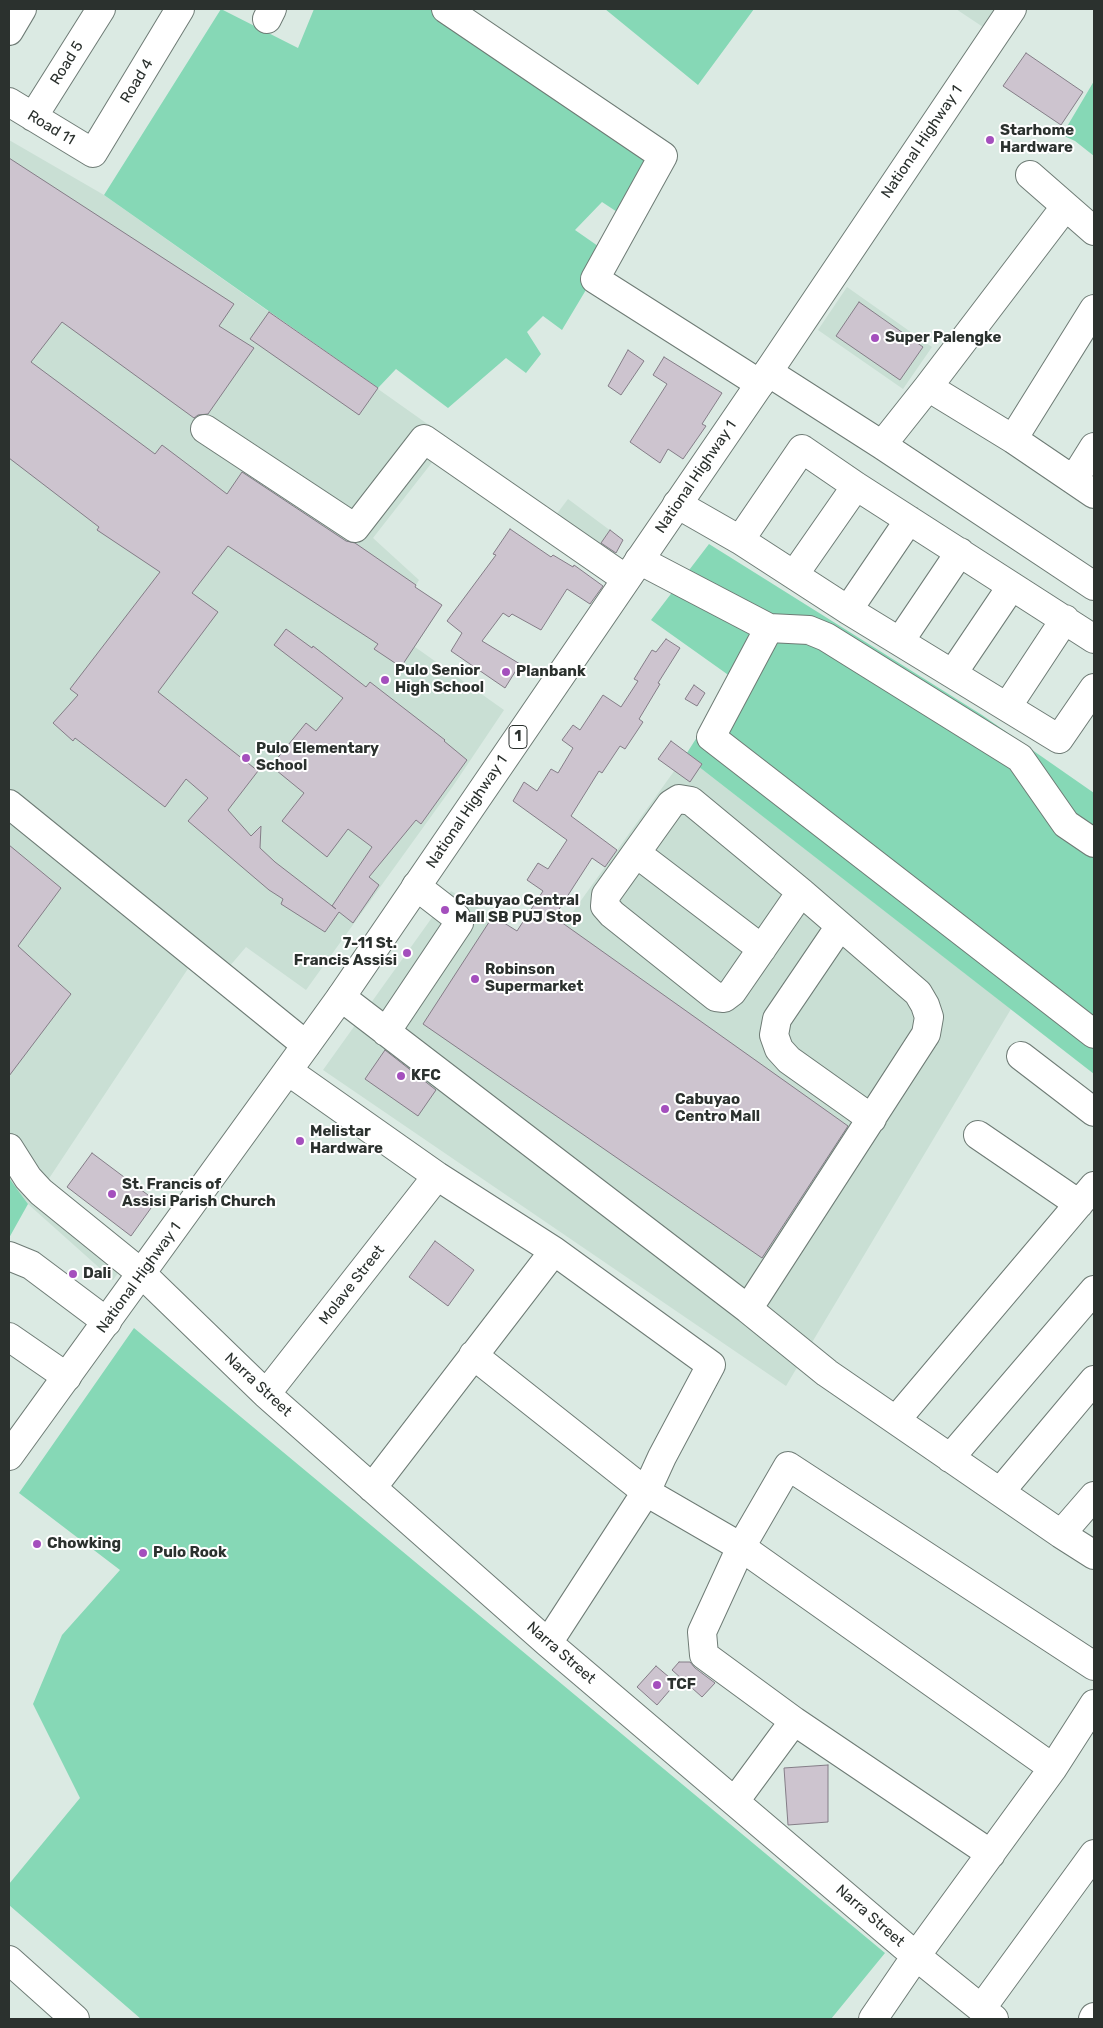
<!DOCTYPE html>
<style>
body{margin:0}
#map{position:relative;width:1103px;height:2028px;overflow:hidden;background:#dbeae3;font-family:Rubik,sans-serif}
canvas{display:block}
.frame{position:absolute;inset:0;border:10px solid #2b312e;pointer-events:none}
</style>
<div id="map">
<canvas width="1103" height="2028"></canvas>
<div class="frame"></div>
</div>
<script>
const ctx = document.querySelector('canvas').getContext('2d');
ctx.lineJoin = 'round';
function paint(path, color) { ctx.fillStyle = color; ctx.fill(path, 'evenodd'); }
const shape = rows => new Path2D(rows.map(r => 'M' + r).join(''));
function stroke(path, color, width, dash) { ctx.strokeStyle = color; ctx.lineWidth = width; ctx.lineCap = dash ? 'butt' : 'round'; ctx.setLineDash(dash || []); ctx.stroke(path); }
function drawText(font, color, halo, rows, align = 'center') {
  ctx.font = font + ' Rubik,sans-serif'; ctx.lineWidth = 4; ctx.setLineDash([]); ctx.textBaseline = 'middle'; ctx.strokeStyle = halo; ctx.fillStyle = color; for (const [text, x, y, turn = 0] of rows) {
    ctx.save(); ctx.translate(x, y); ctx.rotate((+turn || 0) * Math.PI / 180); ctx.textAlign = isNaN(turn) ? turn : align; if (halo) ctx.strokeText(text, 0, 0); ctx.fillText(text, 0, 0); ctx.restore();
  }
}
paint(shape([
 [956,9,1002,9,986,29],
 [9,140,104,195,556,515,568,499,623,540,603,575,437,456,373,538,419,580,415,587,442,605,415,647,504,710,453,786,306,990,246,947,223,974,199,952,46,1183,131,1255,113,1280,28,1204,9,1178],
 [847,287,932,347,903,389,818,330],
 [685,756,1011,1009,786,1386,323,1070,451,891,546,949]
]), '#c9dfd4');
paint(shape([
 [221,9,298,48,314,9,453,9,630,126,677,154,637,225,602,202,575,230,608,253,562,330,543,316,527,332,541,354,526,373,506,358,448,408,396,369,378,388,104,195],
 [605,9,754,9,698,85],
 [1094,81,1094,156,1075,141,1062,135],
 [709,544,982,715,1094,793,1094,1074,685,756,734,679,651,620],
 [9,1178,28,1204,9,1238],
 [134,1328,885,1953,831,2019,141,2019,9,1905,9,1884,80,1798,33,1704,62,1635,120,1570,19,1493]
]), '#86d8b6');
const building = shape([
 [1026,53,1083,92,1061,125,1003,86,1026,53],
 [9,158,234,304,219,326,254,348,208,414,198,415,194,418,62,322,31,362,155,454,162,445,227,494,242,472,346,541,355,543,416,585,415,587,442,605,401,667,374,649,378,644,228,546,192,593,218,612,158,692,258,771,228,810,251,836,261,826,260,848,275,862,336,909,332,906,372,847,348,829,327,857,282,821,304,793,271,766,306,723,316,731,343,698,274,645,286,629,312,648,313,646,366,687,370,682,445,740,444,741,467,760,421,824,416,820,369,877,379,885,353,923,339,912,325,932,281,904,283,899,269,890,188,821,208,798,186,779,165,807,75,738,73,741,53,723,78,695,70,689,160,572,97,530,99,527,9,458,9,158],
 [859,302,923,347,900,380,836,336,859,302],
 [269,312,378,388,359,415,250,339,269,312],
 [628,350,644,361,621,395,608,386,628,350],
 [664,357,722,393,702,424,706,426,683,459,668,449,660,463,630,442,667,384,653,375,664,357],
 [510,529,551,557,553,555,573,567,574,565,603,586,590,604,567,589,541,630,512,614,509,617,503,613,482,641,520,664,505,688,451,651,462,633,447,621,496,555,493,554,510,529],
 [610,530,623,540,616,553,601,543,610,530],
 [666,639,680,648,658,683,660,684,639,719,643,722,625,749,620,746,602,773,599,771,571,816,617,850,605,867,592,858,554,917,848,1126,762,1258,423,1024,493,916,517,931,543,891,527,880,538,863,548,869,567,840,513,801,524,782,537,791,551,769,558,773,573,748,562,740,573,725,580,730,603,695,621,707,638,681,634,679,652,650,656,652,666,639],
 [694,685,705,693,697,706,685,699,694,685],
 [671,741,702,764,690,782,658,759,671,741],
 [9,845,61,888,18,946,71,994,9,1076,9,845],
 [385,1050,436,1090,418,1116,365,1079,385,1050],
 [92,1153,156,1201,131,1236,67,1187,92,1153],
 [435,1241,474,1270,448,1306,409,1277,435,1241],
 [679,1662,690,1662,695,1668,715,1683,702,1697,672,1670,679,1662],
 [656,1666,676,1683,657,1705,637,1687,656,1666],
 [828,1765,828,1822,788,1825,784,1768,828,1765]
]);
paint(building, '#cdc4cf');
stroke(building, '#847d87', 1);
const minor = shape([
 [446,9,663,156,595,279,760,384],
 [267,19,272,9],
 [9,31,22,9],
 [9,102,93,153,180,9],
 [33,117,101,9],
 [1030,175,1094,231],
 [768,372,882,445,1094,586],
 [928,387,1013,439,1094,494],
 [205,429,355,528,424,439,626,579],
 [1013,439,1094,309],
 [882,445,928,387,1065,207],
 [1074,479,1094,447],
 [677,504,740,540,848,610,1059,739,1094,688],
 [740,540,802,449,856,486,1094,639],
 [639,560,769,628],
 [794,575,856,486],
 [848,610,909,520],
 [900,641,960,552],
 [953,673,1011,587],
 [1007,707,1065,619],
 [9,804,306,1045],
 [1094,843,1066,824,1020,758,826,637,809,630,769,628,711,737,1094,1034],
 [636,853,762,949],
 [840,926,777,1019,774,1035,779,1049,789,1060,872,1119],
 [341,997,748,1309,827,1373,1061,1534,1094,1555],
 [386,1032,459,923,456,917,416,886],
 [1021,1056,1094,1112],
 [288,1071,437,1176,554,1251,711,1365,662,1457,646,1492,548,1643],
 [978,1135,1079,1204],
 [9,1148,28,1178,41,1192,141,1273,266,1394,548,1643,916,1956,994,2019],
 [9,1256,31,1265,107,1322],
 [748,1309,926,1034,929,1017,925,1005,918,993,801,892,691,801,679,799,671,804,606,895,605,906,612,914,716,997,724,998,732,992,801,892],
 [9,1337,67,1377],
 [473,1355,646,1492,741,1547,1053,1768],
 [266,1394,437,1176],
 [896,1420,1094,1186],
 [950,1458,1094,1290],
 [372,1488,554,1251],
 [1000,1492,1094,1380],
 [1061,1534,1094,1496],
 [735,1801,794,1721],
 [991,1854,794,1721,704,1655,702,1632,741,1547,788,1466,1094,1666],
 [9,1960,75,2019],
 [981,2009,1094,1854],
 [873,2019,916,1956,1053,1768,1094,1704],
 [1093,2019,1094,2017]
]);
const highway = shape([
 [9,1456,341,997,768,372,1012,9]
]);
stroke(minor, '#6e7b75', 30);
stroke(highway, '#6e7b75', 30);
stroke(minor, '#fff', 28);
stroke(highway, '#fff', 28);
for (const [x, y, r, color] of [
 [990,140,5,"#a44fbd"],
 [875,338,5,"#a44fbd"],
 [506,672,5,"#a44fbd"],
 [385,680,5,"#a44fbd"],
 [246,758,5,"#a44fbd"],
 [445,910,5,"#a44fbd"],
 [407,953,5,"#a44fbd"],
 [475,979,5,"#a44fbd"],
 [401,1076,5,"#a44fbd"],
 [665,1109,5,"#a44fbd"],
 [300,1141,5,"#a44fbd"],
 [112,1194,5,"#a44fbd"],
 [73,1274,5,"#a44fbd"],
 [37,1544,5,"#a44fbd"],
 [143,1553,5,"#a44fbd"],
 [657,1685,5,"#a44fbd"]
]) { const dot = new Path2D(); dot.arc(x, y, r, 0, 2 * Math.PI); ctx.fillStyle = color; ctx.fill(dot); stroke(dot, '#fff', 2); }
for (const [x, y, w] of [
 [518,737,18]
]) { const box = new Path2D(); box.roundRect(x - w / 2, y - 11.5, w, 23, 4); ctx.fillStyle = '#fff'; ctx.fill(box); stroke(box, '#2b312e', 1); }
drawText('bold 14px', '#2b312e', null, [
 ["1",518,737]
]);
drawText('15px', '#2b312e', '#fff', [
 ["Road 5",67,63,-58],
 ["Road 4",137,81,-59],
 ["Road 11",51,128,31],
 ["National Highway 1",922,142,-56],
 ["National Highway 1",696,477,-56],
 ["National Highway 1",467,812,-56],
 ["National Highway 1",139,1278,-54],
 ["Molave Street",352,1285,-52],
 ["Narra Street",258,1385,43],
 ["Narra Street",561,1653,41],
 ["Narra Street",870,1916,41]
]);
drawText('bold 15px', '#2b312e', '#fff', [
 ["Starhome",1000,131],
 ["Hardware",1000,148],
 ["Super Palengke",885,338],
 ["Pulo Senior",395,671],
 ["High School",395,688],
 ["Planbank",516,672],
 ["Pulo Elementary",256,749],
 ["School",256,766],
 ["Cabuyao Central",455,901],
 ["Mall SB PUJ Stop",455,918],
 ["7-11 St.",397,944,"right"],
 ["Francis Assisi",397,961,"right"],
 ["Robinson",485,970],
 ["Supermarket",485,987],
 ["KFC",411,1076],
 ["Cabuyao",675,1100],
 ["Centro Mall",675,1117],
 ["Melistar",310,1132],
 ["Hardware",310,1149],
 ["St. Francis of",122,1185],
 ["Assisi Parish Church",122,1202],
 ["Dali",83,1274],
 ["Chowking",47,1544],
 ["Pulo Rook",153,1553],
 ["TCF",667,1685]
], 'left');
</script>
